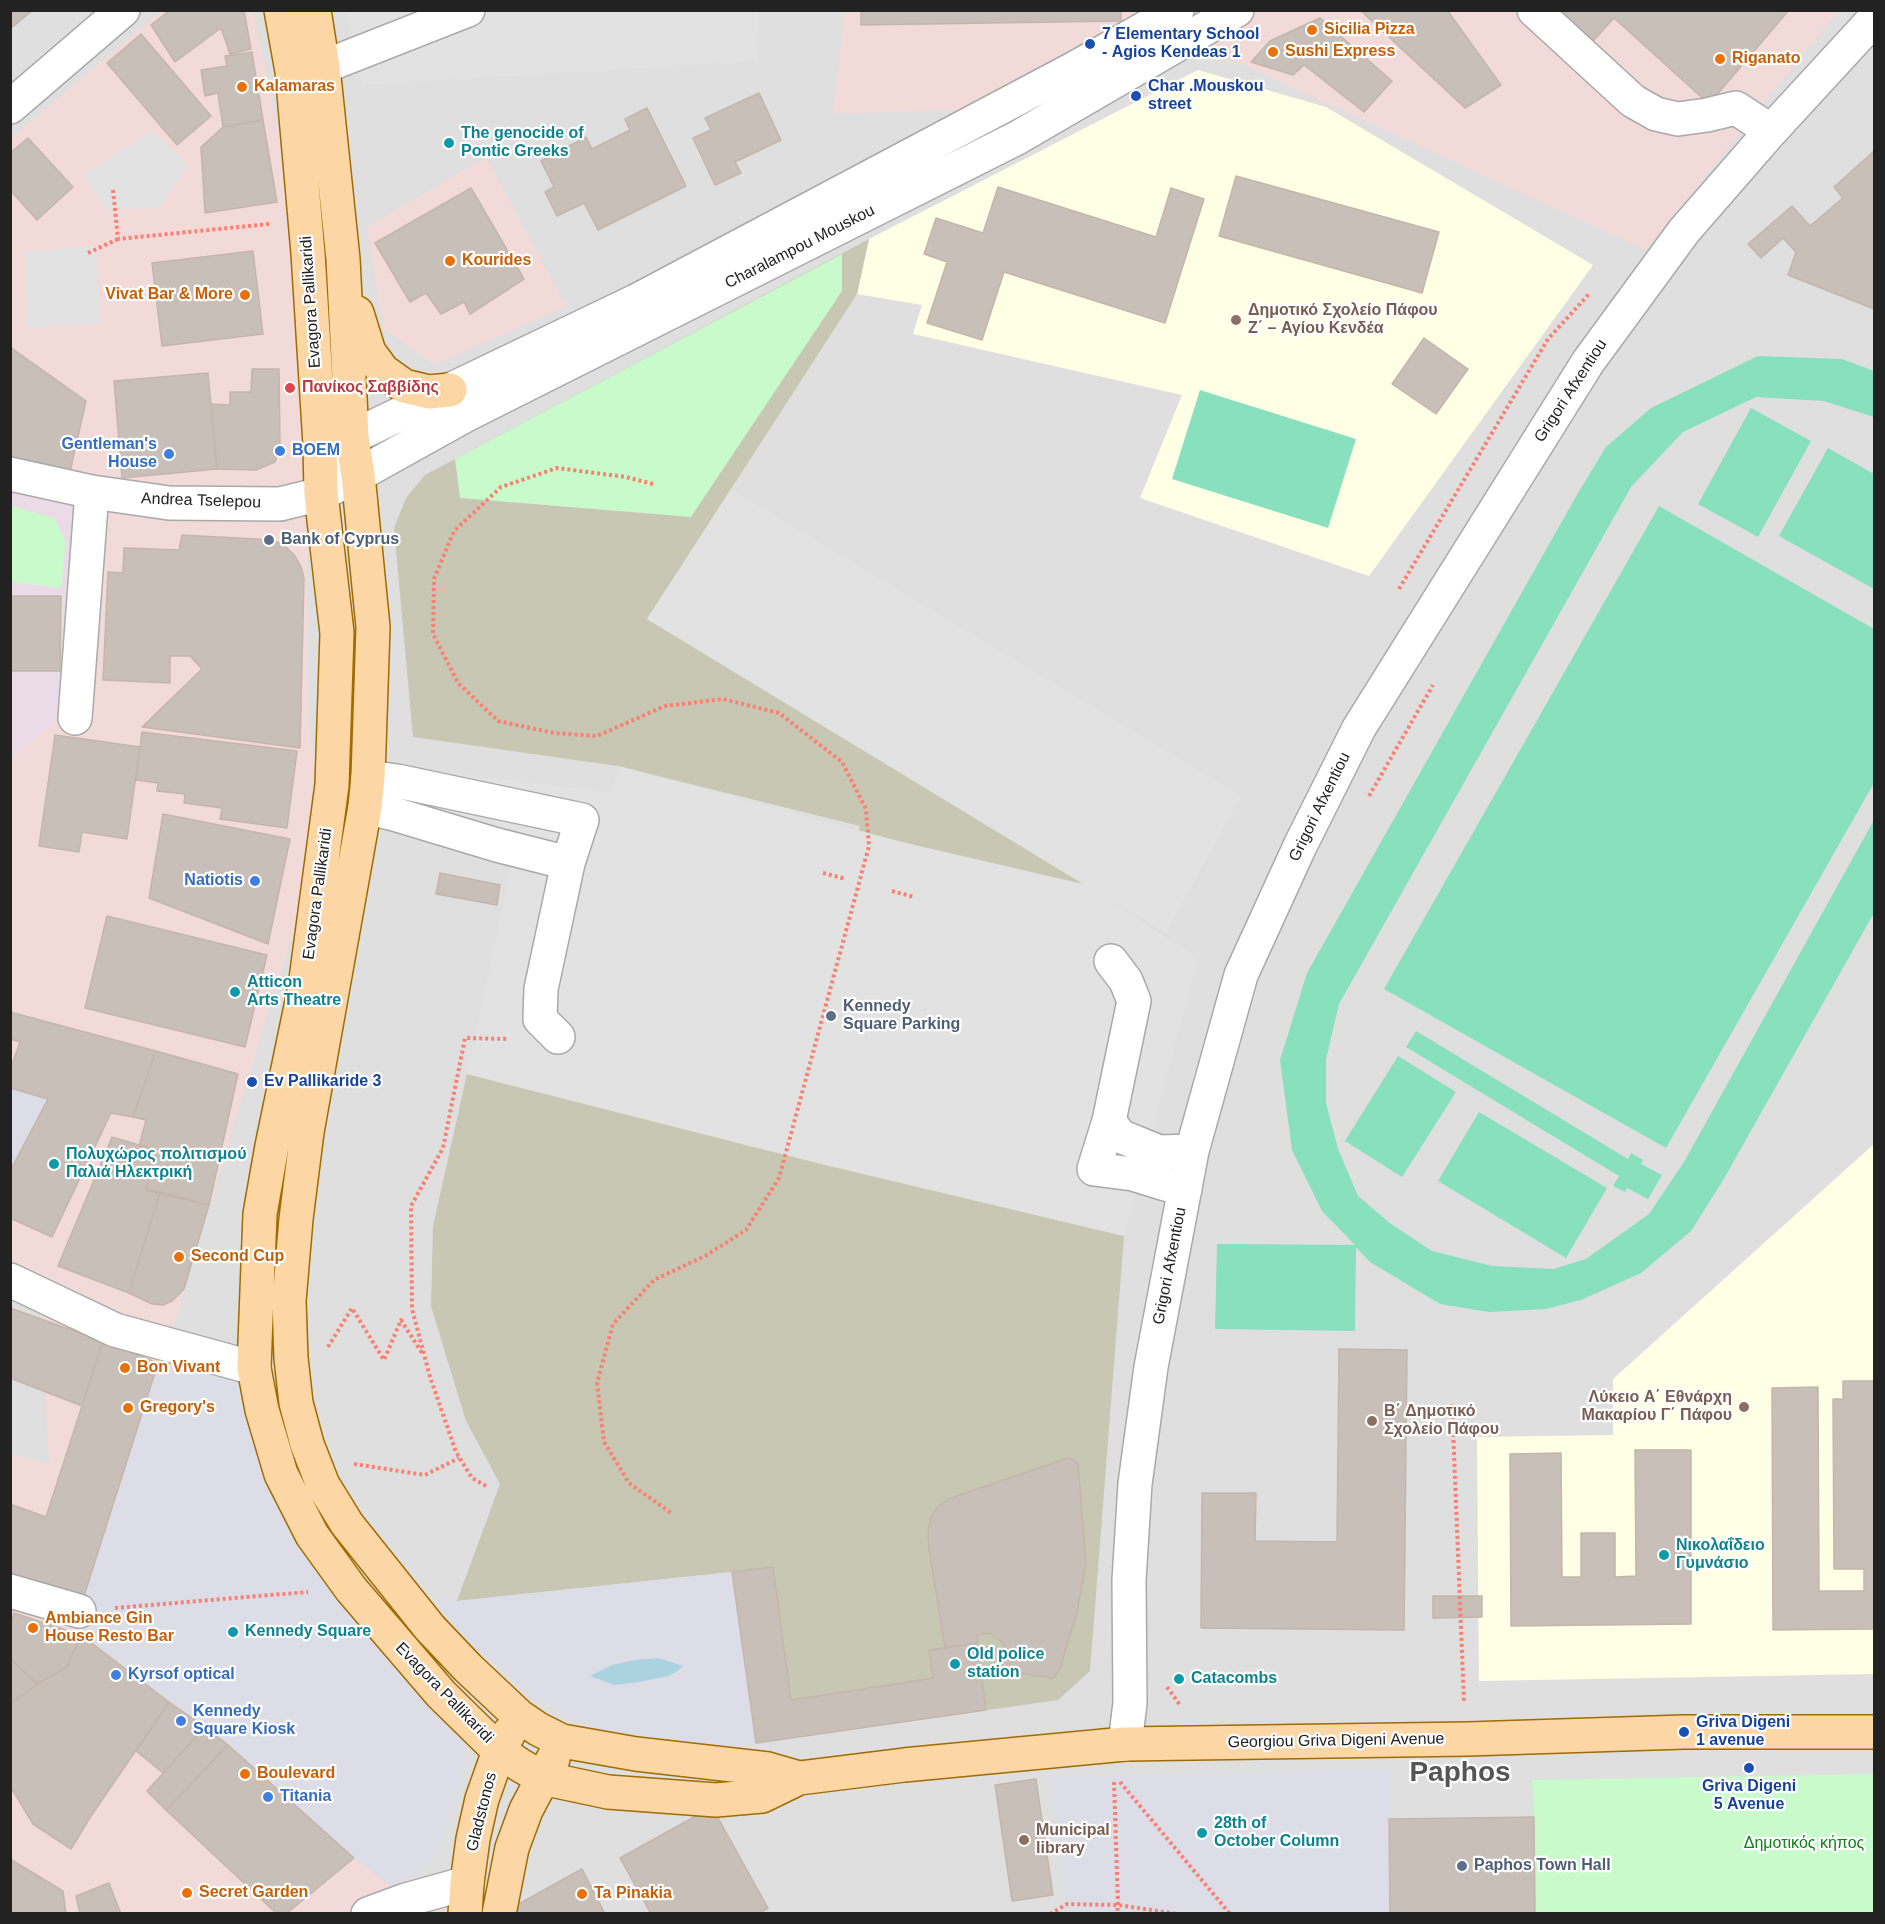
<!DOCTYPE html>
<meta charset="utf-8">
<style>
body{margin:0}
#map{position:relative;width:1885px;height:1924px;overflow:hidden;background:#f2efe9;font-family:Arial,sans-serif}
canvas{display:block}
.frame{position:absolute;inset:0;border:12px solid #222;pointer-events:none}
</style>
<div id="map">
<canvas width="1885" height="1924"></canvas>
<div class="frame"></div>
</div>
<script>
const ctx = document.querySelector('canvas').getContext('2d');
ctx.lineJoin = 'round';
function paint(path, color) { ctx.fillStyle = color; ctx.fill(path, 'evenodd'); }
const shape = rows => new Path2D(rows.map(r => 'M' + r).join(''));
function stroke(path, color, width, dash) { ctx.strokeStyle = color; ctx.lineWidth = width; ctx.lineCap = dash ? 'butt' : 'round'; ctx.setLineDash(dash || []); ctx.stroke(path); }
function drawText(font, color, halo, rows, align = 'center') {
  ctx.font = font + ' Arial,sans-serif'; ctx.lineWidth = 4.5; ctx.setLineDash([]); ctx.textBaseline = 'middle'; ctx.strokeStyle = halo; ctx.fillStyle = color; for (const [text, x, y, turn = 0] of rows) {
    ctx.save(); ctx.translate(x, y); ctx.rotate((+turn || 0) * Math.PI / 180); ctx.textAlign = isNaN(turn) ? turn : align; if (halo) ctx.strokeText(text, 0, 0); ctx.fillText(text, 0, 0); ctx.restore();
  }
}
paint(shape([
 [11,11,1874,11,1874,1913,11,1913]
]), '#e0dfdf');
paint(shape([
 [161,11,253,11,281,144,300,389,307,541,308,724,327,823,255,1055,81,1635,228,1745,354,1858,450,1890,448,1913,11,1913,11,1454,49,1464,39,1277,11,1263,11,758,91,690,11,463,10,139],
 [845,11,1838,11,1645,250,1142,18,974,109,833,114],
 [486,157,566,306,434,365,383,328,367,227]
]), '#f2dad9');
paint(shape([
 [11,463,107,484,92,690,11,758]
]), '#ebdbe8');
paint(shape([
 [1198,70,1326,107,1593,265,1369,576,1140,498,1182,395,913,334,922,305,857,294,869,239],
 [1874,1144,1874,1674,1479,1681,1477,1437,1613,1435,1613,1379]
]), '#ffffe5');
paint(shape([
 [869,239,857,294,647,619,1084,884,818,1163,1124,1236,1090,1671,1058,1700,756,1743,732,1572,457,1601,500,1484,466,1421,431,1306,433,1226,467,1074,770,1151,860,826,618,766,413,737,394,528,406,498,425,475]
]), '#c7c7b4');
paint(shape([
 [842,254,842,291,691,517,460,498,455,459],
 [11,506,54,518,66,541,61,588,11,582],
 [1874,1774,1874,1913,1535,1913,1534,1817,1532,1780]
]), '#c8facc');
paint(shape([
 [1758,356,1842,359,1874,371,1874,417,1824,401,1756,397,1683,432,1631,487,1339,1004,1326,1059,1326,1103,1338,1149,1358,1196,1391,1224,1432,1251,1492,1266,1553,1269,1586,1259,1649,1214,1684,1162,1874,820,1874,913,1722,1182,1691,1231,1641,1273,1581,1300,1546,1309,1489,1312,1440,1304,1370,1262,1356,1247,1355,1331,1215,1329,1217,1244,1355,1245,1322,1211,1292,1150,1280,1060,1307,973,1578,493,1606,447,1651,408],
 [1200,390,1356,439,1328,528,1172,479],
 [1751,408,1811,441,1758,537,1698,504],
 [1828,448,1874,474,1874,589,1779,536],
 [1659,506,1874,629,1874,783,1666,1148,1384,989],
 [1416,1031,1628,1159,1631,1153,1643,1160,1641,1164,1662,1175,1648,1199,1627,1188,1625,1192,1613,1186,1619,1176,1406,1047],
 [1398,1056,1456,1092,1402,1177,1345,1141],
 [1479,1112,1607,1188,1566,1258,1438,1181]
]), '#88e0be');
paint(shape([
 [347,11,759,11,758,61,362,85],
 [153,130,188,166,159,208,105,209,83,175],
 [97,246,100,324,27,327,25,252],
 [731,489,1241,796,1166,933,1095,891,1198,958,1124,1236,817,1163,467,1074,513,859,404,823,409,768,612,793,618,766,906,843,1083,884,647,619]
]), '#e2e2e2');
paint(shape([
 [11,1088,48,1099,11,1171],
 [158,1363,217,1373,237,1386,249,1412,457,1730,466,1756,463,1770,436,1855,416,1876,391,1887,354,1858,228,1745,99,1648,85,1615,83,1599],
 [732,1572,756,1743,696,1750,625,1742,538,1699,472,1643,438,1607,444,1594,457,1601],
 [1390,1770,1390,1913,1070,1913,1067,1904,1051,1777]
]), '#dddde8');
paint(shape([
 [659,1658,683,1666,676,1672,668,1676,639,1682,614,1685,590,1676,612,1665,635,1660]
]), '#aad3df');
const building = shape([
 [10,10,33,10,10,29,10,10],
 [170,10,244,10,251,49,230,54,221,28,175,62,151,25,170,10],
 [861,10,1121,10,1121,21,861,25,861,10],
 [1360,10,1447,10,1501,85,1465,108,1360,10],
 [1559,10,1789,10,1709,104,1614,18,1593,41,1559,10],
 [1320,18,1392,81,1364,112,1304,65,1293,75,1251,62,1270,41,1320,18],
 [141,34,211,116,177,145,107,63,141,34],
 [252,52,263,120,223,127,218,93,205,96,201,70,227,66,225,56,252,52],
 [759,93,781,140,735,162,741,173,715,185,693,138,711,130,705,118,759,93],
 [647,108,686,186,598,230,584,203,557,216,545,192,554,187,541,161,586,137,592,149,630,130,625,119,647,108],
 [263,120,277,202,205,213,201,147,223,127,263,120],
 [28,138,73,187,37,220,10,190,10,153,28,138],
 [1874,151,1874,309,1788,275,1796,252,1783,238,1761,258,1748,244,1792,206,1810,226,1843,198,1834,187,1874,151],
 [1236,176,1439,232,1422,293,1219,236,1236,176],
 [998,187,1156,237,1171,188,1204,199,1165,323,1004,272,982,340,927,323,947,262,924,254,936,218,983,233,998,187],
 [471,188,524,279,470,314,464,302,441,314,426,293,410,302,375,243,471,188],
 [253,251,263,334,162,346,152,263,253,251],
 [1424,338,1468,369,1436,414,1392,384,1424,338],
 [10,347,86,401,70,472,10,458,10,347],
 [252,369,279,369,280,444,278,454,275,462,256,470,217,469,211,404,230,405,230,392,251,392,252,369],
 [208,373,217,469,122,478,114,381,208,373],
 [182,535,273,540,285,546,295,556,301,567,304,578,300,748,142,727,202,669,190,656,170,656,170,683,103,680,108,572,123,573,124,548,179,550,182,535],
 [10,596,61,596,60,671,10,671,10,596],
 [142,732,297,751,287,828,220,819,222,808,184,803,185,794,157,791,158,783,136,780,142,732],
 [55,735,140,747,127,839,82,832,79,852,39,846,55,735],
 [163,814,290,839,268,944,149,898,163,814],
 [440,873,500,885,497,905,436,894,440,873],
 [107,916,267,955,245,1047,85,1008,107,916],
 [10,1012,156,1051,133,1117,111,1113,52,1237,10,1218,10,1171,48,1099,10,1088,10,1070,20,1042,10,1039,10,1012],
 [156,1051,238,1074,209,1205,146,1190,156,1150,139,1146,146,1120,133,1117,156,1051],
 [112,1137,156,1150,146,1190,160,1192,129,1293,58,1266,112,1137],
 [160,1192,209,1205,184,1289,172,1301,163,1305,152,1304,129,1293,160,1192],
 [10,1308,103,1341,82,1406,10,1378,10,1308],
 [103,1341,158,1363,83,1599,10,1573,10,1504,46,1517,103,1341],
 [1339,1349,1407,1350,1404,1630,1201,1628,1202,1493,1256,1493,1255,1541,1337,1542,1339,1349],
 [1843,1381,1874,1381,1874,1629,1773,1630,1772,1388,1818,1387,1819,1591,1864,1591,1864,1569,1834,1569,1833,1399,1843,1399,1843,1381],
 [1635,1450,1691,1450,1691,1624,1511,1626,1510,1454,1561,1453,1562,1577,1581,1577,1581,1533,1615,1533,1615,1577,1636,1576,1635,1450],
 [1068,1458,1073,1459,1078,1464,1086,1564,1077,1612,1060,1669,1053,1678,999,1671,1004,1644,990,1633,978,1635,977,1643,945,1648,929,1549,928,1532,931,1517,938,1507,948,1499,1068,1458],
 [773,1567,791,1700,933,1678,929,1650,977,1643,986,1710,756,1743,732,1572,773,1567],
 [1433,1596,1482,1596,1482,1617,1433,1618,1433,1596],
 [14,1613,81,1635,67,1667,37,1684,10,1658,10,1627,14,1613],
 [81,1635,169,1702,89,1819,71,1849,33,1824,10,1786,10,1704,37,1684,67,1667,81,1635],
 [10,1658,37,1684,10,1704,10,1658],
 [169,1702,205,1727,163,1773,136,1751,169,1702],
 [205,1727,228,1745,166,1810,147,1791,205,1727],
 [228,1745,354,1858,286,1914,277,1914,166,1810,228,1745],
 [1036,1779,1053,1895,1012,1901,995,1785,1036,1779],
 [712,1807,768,1908,758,1914,651,1914,620,1858,712,1807],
 [1534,1817,1535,1914,1390,1914,1389,1819,1534,1817],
 [10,1859,63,1891,66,1914,10,1914,10,1859],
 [582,1869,605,1914,519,1914,515,1906,582,1869],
 [109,1883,121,1914,80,1914,76,1896,109,1883]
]);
paint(building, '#c7bfb8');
stroke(building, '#c4b6ab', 1.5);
const minor = shape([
 [1534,10,1633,101,1656,114,1678,119,1707,115,1736,108,1771,131],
 [323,67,468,10],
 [10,107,123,10],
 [339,461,352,437,636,301,1075,68,1177,10],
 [10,474,92,492,169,503,280,504,321,494,358,475,464,416,1017,138,1237,10],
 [75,718,92,492],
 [368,777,397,781,582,820,568,863,541,989,540,1019,558,1037],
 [365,807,394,814,497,845,568,863],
 [1111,961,1126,981,1134,1001,1109,1121,1094,1169,1133,1174,1185,1190],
 [1109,1121,1120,1136,1159,1152,1192,1151],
 [10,1280,115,1330,254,1368],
 [10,1591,79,1611],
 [1125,1744,1130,1703,1129,1580,1135,1484,1151,1367,1192,1151,1241,975,1300,846,1359,728,1588,362,1684,231,1771,131,1874,19],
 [368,1914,406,1900,467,1883]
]);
const major = shape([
 [281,10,292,71,308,253,320,445,321,494,337,633,332,785,305,987,272,1146,260,1214,254,1368,262,1410,281,1474,312,1535,351,1589,441,1694,499,1751,520,1765,542,1778,608,1792,716,1800,762,1796,799,1778,904,1765,1125,1744,1468,1739,1684,1732,1874,1732],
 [314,10,323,67,343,259,352,437,358,475,373,627,368,777,365,807,307,1132,296,1219,289,1301,291,1358,296,1403,307,1444,323,1485,347,1524,430,1628,468,1668,519,1716,538,1729,562,1741,636,1754,768,1769,799,1778],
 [357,313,369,352,383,371,404,386,429,392,450,390],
 [465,1914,467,1883,473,1839,482,1799,499,1751,509,1733],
 [499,1914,512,1848,526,1810,553,1759]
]);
stroke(minor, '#a9a9a9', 36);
stroke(major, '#a06b00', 36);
stroke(shape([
 [113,190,118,239,269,224],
 [88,253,118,239],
 [1399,589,1548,339,1589,294],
 [1369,796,1433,685],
 [823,873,846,879],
 [892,891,914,897],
 [328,1347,352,1308,384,1360,401,1320,422,1353],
 [1452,1404,1464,1702],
 [354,1464,425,1475,459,1458],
 [486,1486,472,1478,456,1452,430,1377,412,1309,411,1206,443,1148,465,1038,509,1039],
 [115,1608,308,1592],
 [1167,1687,1180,1705],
 [1114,1782,1118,1905,1117,1914],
 [1120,1782,1230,1914],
 [1050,1914,1067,1904,1118,1905,1178,1914]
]), '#fa8072', 4, [3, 3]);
stroke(minor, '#fff', 33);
stroke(major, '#fcd6a4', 33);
stroke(shape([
 [653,484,626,477,557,468,501,487,454,531,434,579,433,634,458,683,498,721,554,733,597,736,665,706,723,699,779,713,842,762,866,809,869,846,779,1178,746,1230,705,1256,654,1280,613,1324,597,1383,604,1442,629,1483,671,1513]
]), '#fa8072', 4, [3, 3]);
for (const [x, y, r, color] of [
 [1312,30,6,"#e8710a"],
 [1090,44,6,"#1a4fb4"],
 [1273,52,6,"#e8710a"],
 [1720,59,6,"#e8710a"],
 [242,87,6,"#e8710a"],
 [1136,96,6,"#1a4fb4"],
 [449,143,6,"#0f9aa8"],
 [450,261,6,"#e8710a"],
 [245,295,6,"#e8710a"],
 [1236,320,6,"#8d6e63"],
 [290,388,6,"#e0444e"],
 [280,451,6,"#3f7fe0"],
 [169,454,6,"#3f7fe0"],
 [269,540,6,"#5c6f8a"],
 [255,881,6,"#3f7fe0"],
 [235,992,6,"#0f9aa8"],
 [831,1016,6,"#5c6f8a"],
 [252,1082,6,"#1a4fb4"],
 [54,1164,6,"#0f9aa8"],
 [179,1257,6,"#e8710a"],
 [125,1368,6,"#e8710a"],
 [1744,1407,6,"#8d6e63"],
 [128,1408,6,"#e8710a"],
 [1372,1421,6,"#8d6e63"],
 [1664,1555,6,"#0f9aa8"],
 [33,1628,6,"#e8710a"],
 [233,1632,6,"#0f9aa8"],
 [955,1664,6,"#0f9aa8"],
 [116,1675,6,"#3f7fe0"],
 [1179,1679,6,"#0f9aa8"],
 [181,1721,6,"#3f7fe0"],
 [1684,1732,6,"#1a4fb4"],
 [1749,1768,6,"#1a4fb4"],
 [245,1774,6,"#e8710a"],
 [268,1797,6,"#3f7fe0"],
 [1202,1833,6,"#0f9aa8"],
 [1024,1840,6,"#8d6e63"],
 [1462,1866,6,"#5c6f8a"],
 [187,1893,6,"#e8710a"],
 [582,1894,6,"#e8710a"]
]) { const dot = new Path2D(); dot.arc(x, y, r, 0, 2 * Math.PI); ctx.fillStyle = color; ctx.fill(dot); stroke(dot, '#fff', 2); }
drawText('bold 16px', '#c56008', '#fff', [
 ["Sicilia Pizza",1324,30],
 ["Sushi Express",1285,52],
 ["Riganato",1732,59],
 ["Kalamaras",254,87],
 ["Kourides",462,261],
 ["Vivat Bar & More",233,295,"right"],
 ["Second Cup",191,1257],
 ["Bon Vivant",137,1368],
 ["Gregory's",140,1408],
 ["Ambiance Gin",45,1619],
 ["House Resto Bar",45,1637],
 ["Boulevard",257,1774],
 ["Secret Garden",199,1893],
 ["Ta Pinakia",594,1894]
], 'left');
drawText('bold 16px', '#164399', '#fff', [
 ["7 Elementary School",1102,35],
 ["- Agios Kendeas 1",1102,53],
 ["Char .Mouskou",1148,87],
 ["street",1148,105],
 ["Ev Pallikaride 3",264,1082],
 ["Griva Digeni",1696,1723],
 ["1 avenue",1696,1741],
 ["Griva Digeni",1749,1787,"center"],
 ["5 Avenue",1749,1805,"center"]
], 'left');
drawText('bold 16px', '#0d838f', '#fff', [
 ["The genocide of",461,134],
 ["Pontic Greeks",461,152],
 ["Atticon",247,983],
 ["Arts Theatre",247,1001],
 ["Πολυχώρος πολιτισμού",66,1155],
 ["Παλιά Ηλεκτρική",66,1173],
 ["Νικολαΐδειο",1676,1546],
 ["Γυμνάσιο",1676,1564],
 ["Kennedy Square",245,1632],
 ["Old police",967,1655],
 ["station",967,1673],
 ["Catacombs",1191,1679],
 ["28th of",1214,1824],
 ["October Column",1214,1842]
], 'left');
drawText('16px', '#222', '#fff', [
 ["Charalampou Mouskou",800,247,-27],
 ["Evagora Pallikaridi",311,302,-94],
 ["Grigori Afxentiou",1571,391,-57],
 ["Andrea Tselepou",201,501,2],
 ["Grigori Afxentiou",1320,807,-64],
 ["Evagora Pallikaridi",318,894,-82],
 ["Grigori Afxentiou",1170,1266,-79],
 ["Evagora Pallikaridi",444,1693,46],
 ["Georgiou Griva Digeni Avenue",1336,1741,-1],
 ["Gladstonos",482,1812,-76]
]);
drawText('bold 16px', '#785e54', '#fff', [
 ["Δημοτικό Σχολείο Πάφου",1248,311],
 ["Ζ΄ – Αγίου Κενδέα",1248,329],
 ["Λύκειο Α΄ Εθνάρχη",1732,1398,"right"],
 ["Μακαρίου Γ΄ Πάφου",1732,1416,"right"],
 ["Β΄ Δημοτικό",1384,1412],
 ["Σχολείο Πάφου",1384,1430],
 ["Municipal",1036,1831],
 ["library",1036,1849]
], 'left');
drawText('bold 16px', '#be3a42', '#fff', [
 ["Πανίκος Σαββίδης",302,388]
], 'left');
drawText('bold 16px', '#366cbe', '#fff', [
 ["Gentleman's",157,445,"right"],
 ["House",157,463,"right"],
 ["BOEM",292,451],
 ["Natiotis",243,881,"right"],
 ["Kyrsof optical",128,1675],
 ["Kennedy",193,1712],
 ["Square Kiosk",193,1730],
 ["Titania",280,1797]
], 'left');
drawText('bold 16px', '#4e5e75', '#fff', [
 ["Bank of Cyprus",281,540],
 ["Kennedy",843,1007],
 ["Square Parking",843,1025],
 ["Paphos Town Hall",1474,1866]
], 'left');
drawText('16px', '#0c8416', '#fff', [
 ["Δημοτικός κήπος",1804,1844]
]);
drawText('bold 28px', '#555', '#fff', [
 ["Paphos",1460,1773]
]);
</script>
